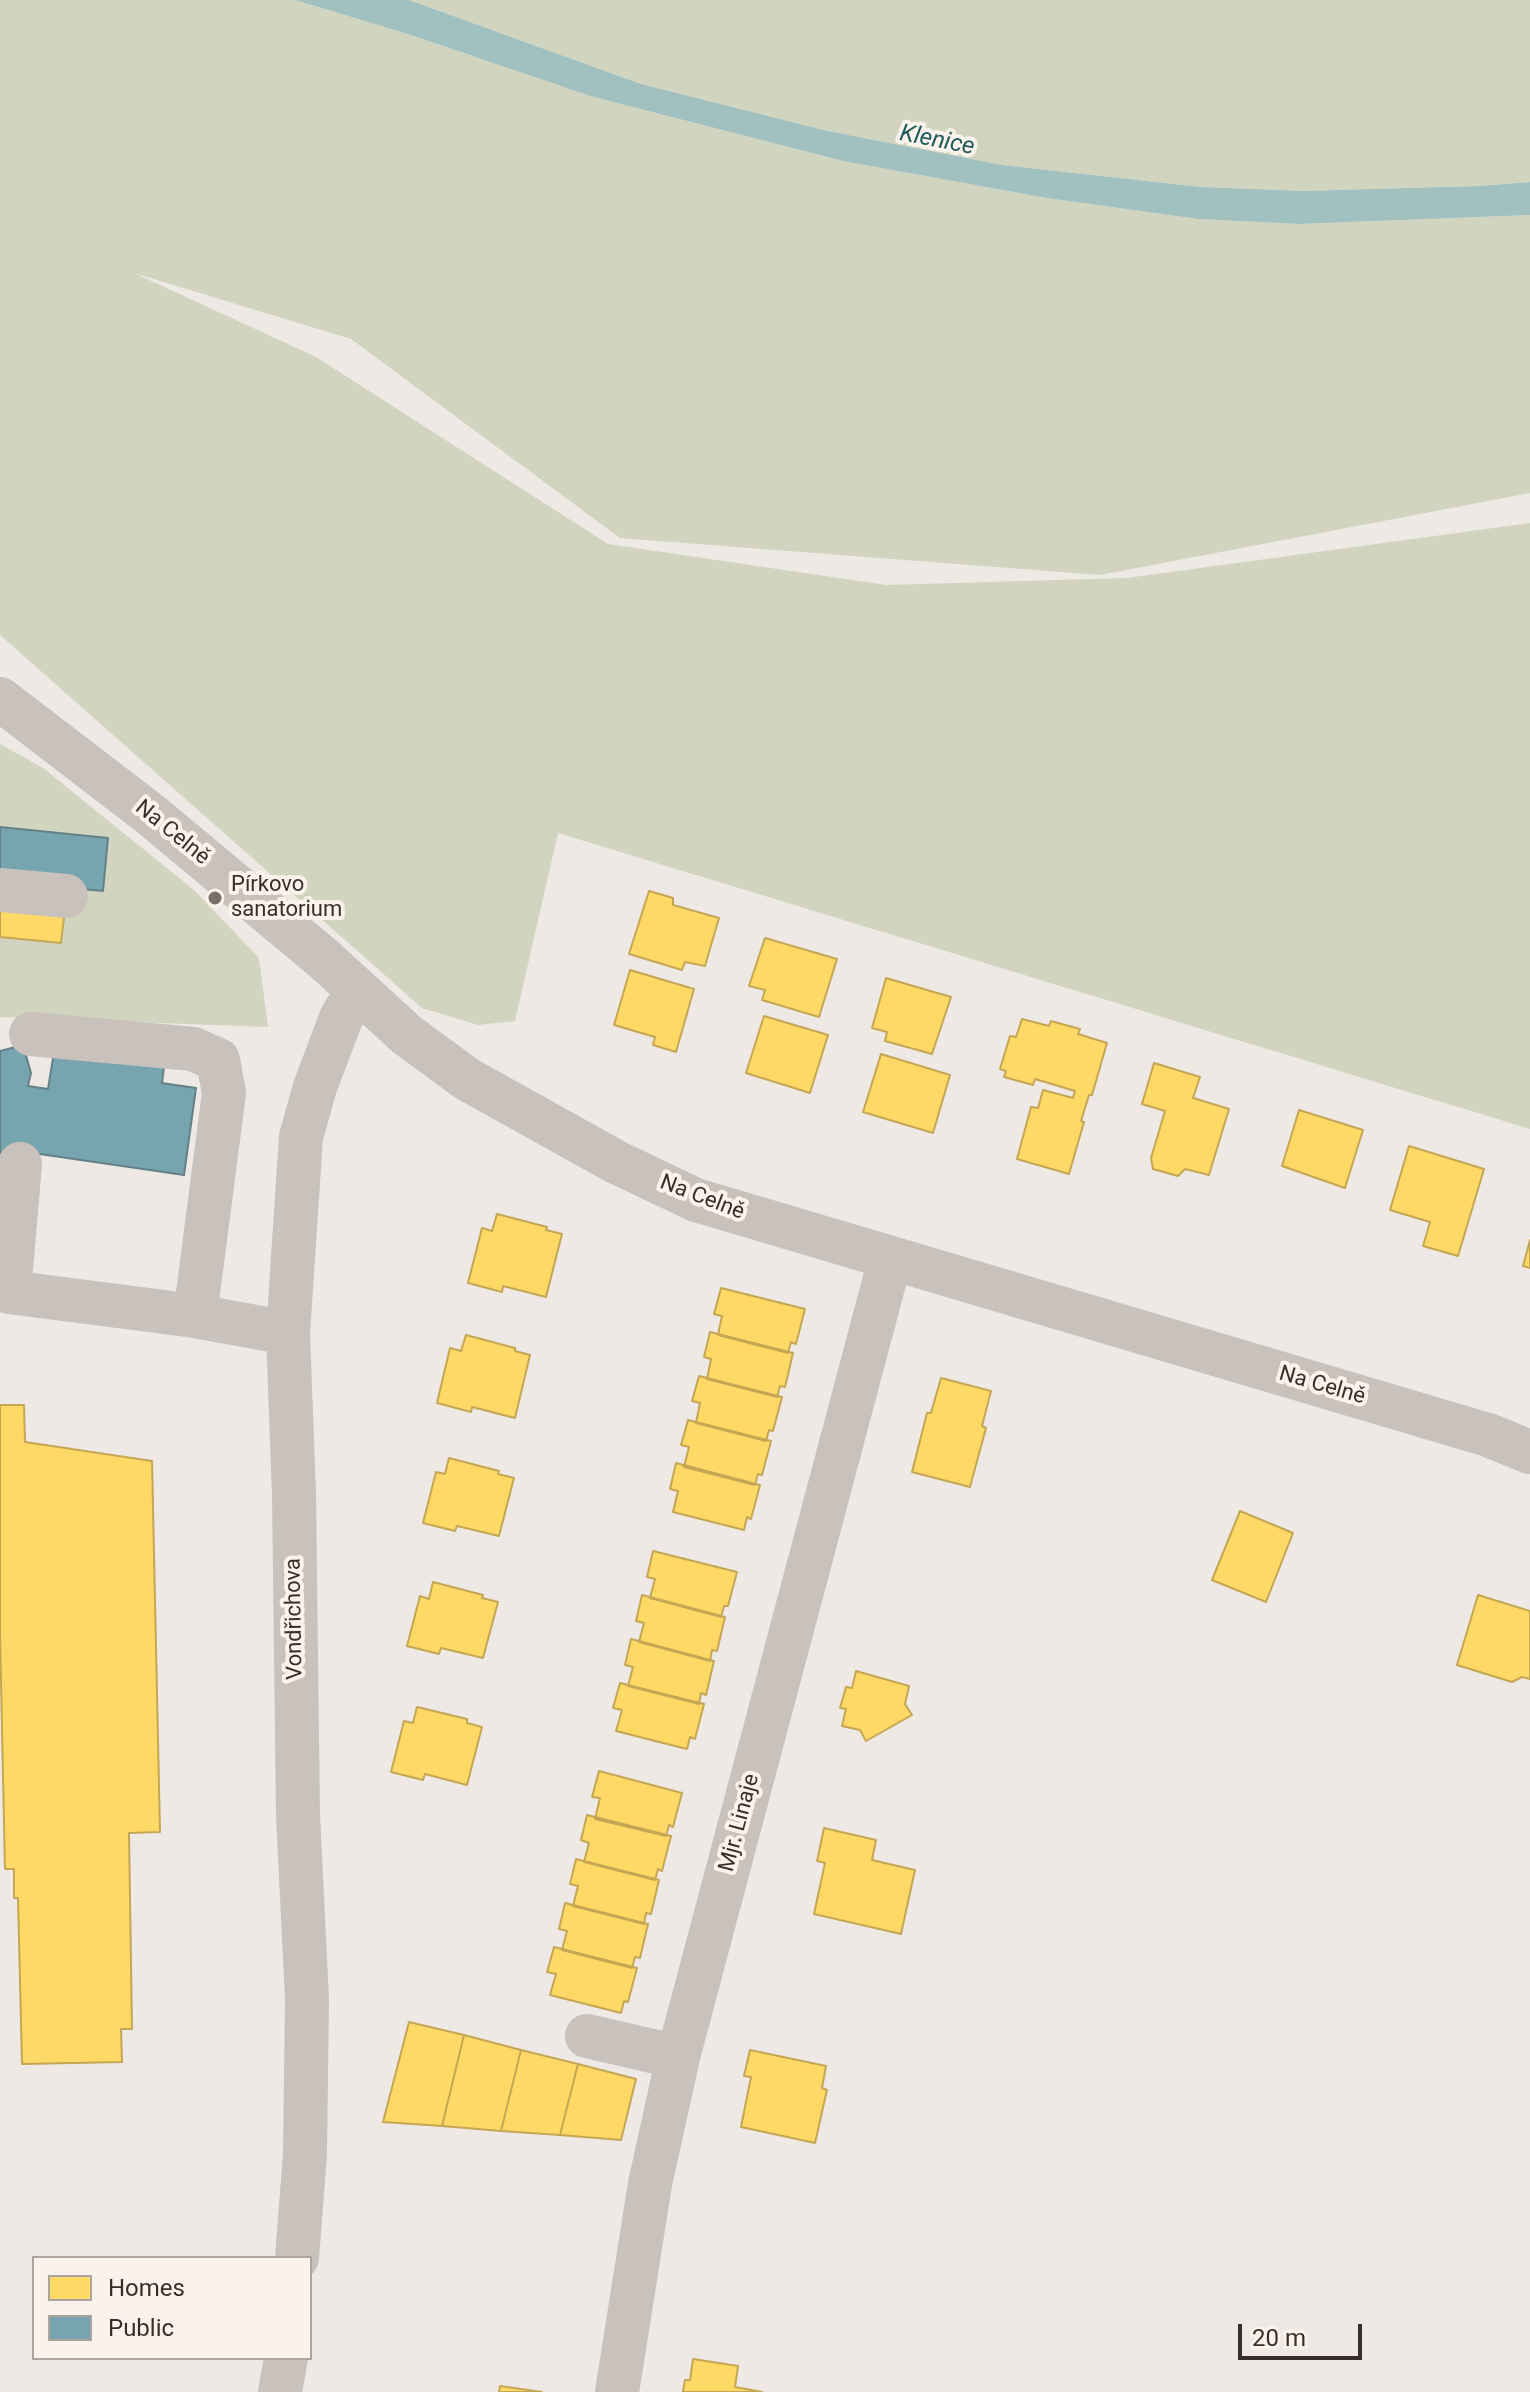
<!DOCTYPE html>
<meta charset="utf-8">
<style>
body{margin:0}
#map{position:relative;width:1530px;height:2392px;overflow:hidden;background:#eee9e4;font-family:Roboto,sans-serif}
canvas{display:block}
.legend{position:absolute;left:32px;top:2256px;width:280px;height:104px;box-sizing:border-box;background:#faf3ec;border:2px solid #ada49e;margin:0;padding:10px 14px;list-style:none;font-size:24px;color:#392e2a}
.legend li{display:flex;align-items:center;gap:16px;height:40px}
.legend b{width:40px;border:2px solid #ada49e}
.scale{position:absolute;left:1238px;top:2324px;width:124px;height:36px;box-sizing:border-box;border:4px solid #392e2a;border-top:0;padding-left:10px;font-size:24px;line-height:28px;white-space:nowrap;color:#392e2a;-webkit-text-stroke:6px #faf3ec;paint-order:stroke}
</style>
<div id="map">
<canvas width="1530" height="2392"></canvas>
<ul class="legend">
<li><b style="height:22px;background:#ffd966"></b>Homes</li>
<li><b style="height:22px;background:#76a5af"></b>Public</li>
</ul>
<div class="scale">20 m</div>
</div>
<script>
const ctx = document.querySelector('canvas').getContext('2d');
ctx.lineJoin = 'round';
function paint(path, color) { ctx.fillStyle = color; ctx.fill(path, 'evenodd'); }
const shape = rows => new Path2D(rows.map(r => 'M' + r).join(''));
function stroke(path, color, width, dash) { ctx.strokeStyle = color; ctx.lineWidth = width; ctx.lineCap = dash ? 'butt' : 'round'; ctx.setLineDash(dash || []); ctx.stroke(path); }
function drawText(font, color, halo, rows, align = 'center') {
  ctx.font = font + ' Roboto,sans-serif'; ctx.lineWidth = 8; ctx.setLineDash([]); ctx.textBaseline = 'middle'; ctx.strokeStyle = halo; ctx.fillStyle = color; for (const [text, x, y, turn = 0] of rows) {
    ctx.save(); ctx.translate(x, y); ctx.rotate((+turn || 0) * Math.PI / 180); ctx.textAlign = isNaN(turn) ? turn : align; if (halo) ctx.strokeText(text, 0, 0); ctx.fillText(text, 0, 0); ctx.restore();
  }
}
paint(shape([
 [0,0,295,0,411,35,590,96,843,161,1047,198,1198,219,1298,224,1530,215,1530,493,1100,575,620,538,351,339,134,273,316,357,608,544,886,585,1127,578,1530,523,1530,1129,558,833,515,1021,478,1025,422,1008,0,635],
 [409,0,1530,0,1530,182,1479,186,1303,191,1201,187,1002,165,828,131,641,84],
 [0,744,43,768,194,890,259,958,268,1027,0,1017]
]), '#d1d4be');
paint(shape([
 [295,0,409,0,641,84,828,131,1002,165,1201,187,1303,191,1479,186,1530,182,1530,215,1298,224,1198,219,1047,198,843,161,590,96,411,35]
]), '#a0c1bf');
const homes = shape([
 [649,891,673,898,673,905,719,918,705,966,685,962,682,970,629,954,649,891],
 [0,902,65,909,61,943,0,937,0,902],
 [765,938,837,959,819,1017,762,1000,765,990,749,986,765,938],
 [630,970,694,989,676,1052,653,1045,655,1037,614,1025,630,970],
 [886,978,951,997,932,1054,885,1041,887,1032,872,1028,886,978],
 [764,1016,828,1035,810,1093,746,1073,764,1016],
 [1022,1019,1049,1026,1051,1021,1080,1029,1078,1034,1107,1043,1092,1095,1089,1095,1081,1121,1084,1122,1069,1174,1017,1159,1031,1107,1038,1108,1043,1090,1073,1098,1075,1091,1035,1079,1033,1085,1004,1077,1006,1071,1000,1069,1010,1036,1016,1037,1022,1019],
 [881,1054,950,1075,933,1133,863,1112,881,1054],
 [1154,1063,1200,1077,1193,1098,1229,1109,1209,1175,1185,1169,1178,1176,1153,1169,1151,1158,1165,1111,1142,1104,1154,1063],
 [1299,1110,1363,1130,1345,1188,1282,1166,1299,1110],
 [1409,1146,1484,1169,1458,1256,1423,1246,1430,1222,1390,1210,1409,1146],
 [497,1214,547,1227,546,1230,562,1234,546,1297,503,1286,502,1292,468,1283,482,1228,492,1231,497,1214],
 [1530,1240,1530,1268,1523,1266,1530,1240],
 [721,1288,805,1309,796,1344,791,1342,788,1353,718,1335,722,1316,714,1314,721,1288],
 [710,1332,793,1353,785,1387,780,1386,777,1397,707,1379,711,1359,704,1357,710,1332],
 [466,1335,515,1348,515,1351,530,1355,515,1418,472,1407,471,1412,437,1403,450,1348,461,1351,466,1335],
 [699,1376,782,1397,773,1431,769,1430,766,1441,696,1423,700,1403,692,1401,699,1376],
 [941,1378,991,1391,982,1426,986,1428,970,1487,912,1472,927,1413,931,1413,941,1378],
 [0,1405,24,1405,25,1442,152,1461,160,1832,129,1833,132,2029,121,2029,122,2062,22,2064,18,1898,14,1898,14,1869,5,1869,0,1634,0,1405],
 [688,1420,771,1441,762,1475,758,1474,755,1485,684,1467,689,1447,681,1445,688,1420],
 [449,1458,499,1471,498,1474,514,1478,499,1536,457,1526,455,1531,423,1523,436,1472,445,1474,449,1458],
 [676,1463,760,1485,751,1519,747,1517,744,1530,673,1512,678,1491,670,1489,676,1463],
 [1240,1511,1293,1533,1266,1602,1212,1580,1240,1511],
 [653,1551,737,1572,728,1606,724,1606,721,1617,650,1598,655,1579,647,1577,653,1551],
 [433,1582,483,1595,482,1598,498,1602,483,1658,441,1648,439,1654,407,1646,420,1596,429,1599,433,1582],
 [642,1595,725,1617,717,1651,712,1650,710,1661,639,1642,644,1623,636,1621,642,1595],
 [1478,1595,1530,1611,1530,1679,1522,1677,1512,1682,1457,1665,1478,1595],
 [631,1639,714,1661,706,1695,701,1693,699,1704,628,1686,633,1667,625,1665,631,1639],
 [856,1671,909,1686,905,1704,912,1715,866,1741,860,1730,842,1726,846,1709,840,1708,846,1687,852,1688,856,1671],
 [620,1683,704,1704,695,1739,690,1737,687,1749,616,1731,622,1710,613,1708,620,1683],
 [417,1707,467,1719,467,1723,482,1727,467,1785,425,1774,423,1780,391,1772,404,1721,413,1723,417,1707],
 [599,1771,682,1793,673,1827,669,1825,666,1836,595,1819,600,1798,592,1797,599,1771],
 [587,1815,671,1836,662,1871,658,1869,655,1880,584,1862,589,1843,581,1840,587,1815],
 [824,1828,876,1840,872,1860,915,1870,901,1934,814,1914,825,1863,817,1861,824,1828],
 [576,1859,659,1880,651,1914,646,1913,644,1924,573,1906,578,1886,570,1884,576,1859],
 [565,1903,648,1924,640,1958,635,1957,632,1968,562,1950,567,1931,559,1929,565,1903],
 [554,1947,637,1968,628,2002,624,2001,621,2013,550,1995,556,1974,547,1972,554,1947],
 [409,2022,464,2035,442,2126,383,2122,409,2022],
 [464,2035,521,2050,501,2131,442,2126,464,2035],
 [521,2050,578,2064,560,2135,501,2131,521,2050],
 [750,2050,826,2066,822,2088,827,2090,815,2143,741,2127,751,2077,744,2076,750,2050],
 [578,2064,636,2079,621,2140,560,2135,578,2064],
 [693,2359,738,2366,735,2387,762,2392,683,2392,685,2380,690,2380,693,2359],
 [500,2386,542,2392,499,2392,500,2386]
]);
paint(homes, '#ffd966');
stroke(homes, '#c4a654', 2);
const public = shape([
 [0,827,108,838,103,891,0,881,0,827],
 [23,1045,31,1073,28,1086,48,1089,54,1052,164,1067,162,1083,196,1088,184,1175,19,1151,0,1156,0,1051,23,1045]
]);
paint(public, '#76a5af');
stroke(public, '#648187', 2);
stroke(shape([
 [0,699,150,814,324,959,407,1035,467,1079,616,1162,696,1200,1488,1435,1530,1452],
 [0,890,66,896],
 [31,1034,193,1049,218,1060,224,1093,195,1316,288,1333],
 [20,1164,9,1292,195,1316],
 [587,2036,678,2057],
 [297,2258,305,2154,307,1999,298,1815,294,1494,288,1333,301,1137,315,1087,341,1018,357,991],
 [280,2392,286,2358],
 [617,2392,650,2184,678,2057,890,1260]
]), '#c8c1bc', 44);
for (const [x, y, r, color] of [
 [215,898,8,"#786f6b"]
]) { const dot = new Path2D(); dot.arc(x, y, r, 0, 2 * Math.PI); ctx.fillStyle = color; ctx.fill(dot); stroke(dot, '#faf3ec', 3); }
drawText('22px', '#392e2a', '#faf3ec', [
 ["Na Celně",172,833,39],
 ["Na Celně",702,1198,21],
 ["Na Celně",1322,1386,16],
 ["Vondřichova",295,1619,-91],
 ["Mjr. Linaje",740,1823,-75]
]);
drawText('22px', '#392e2a', '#faf3ec', [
 ["Pírkovo",231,885],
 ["sanatorium",231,910]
], 'left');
drawText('italic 24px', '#1f5a5b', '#faf3ec', [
 ["Klenice",937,141,11]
]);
</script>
